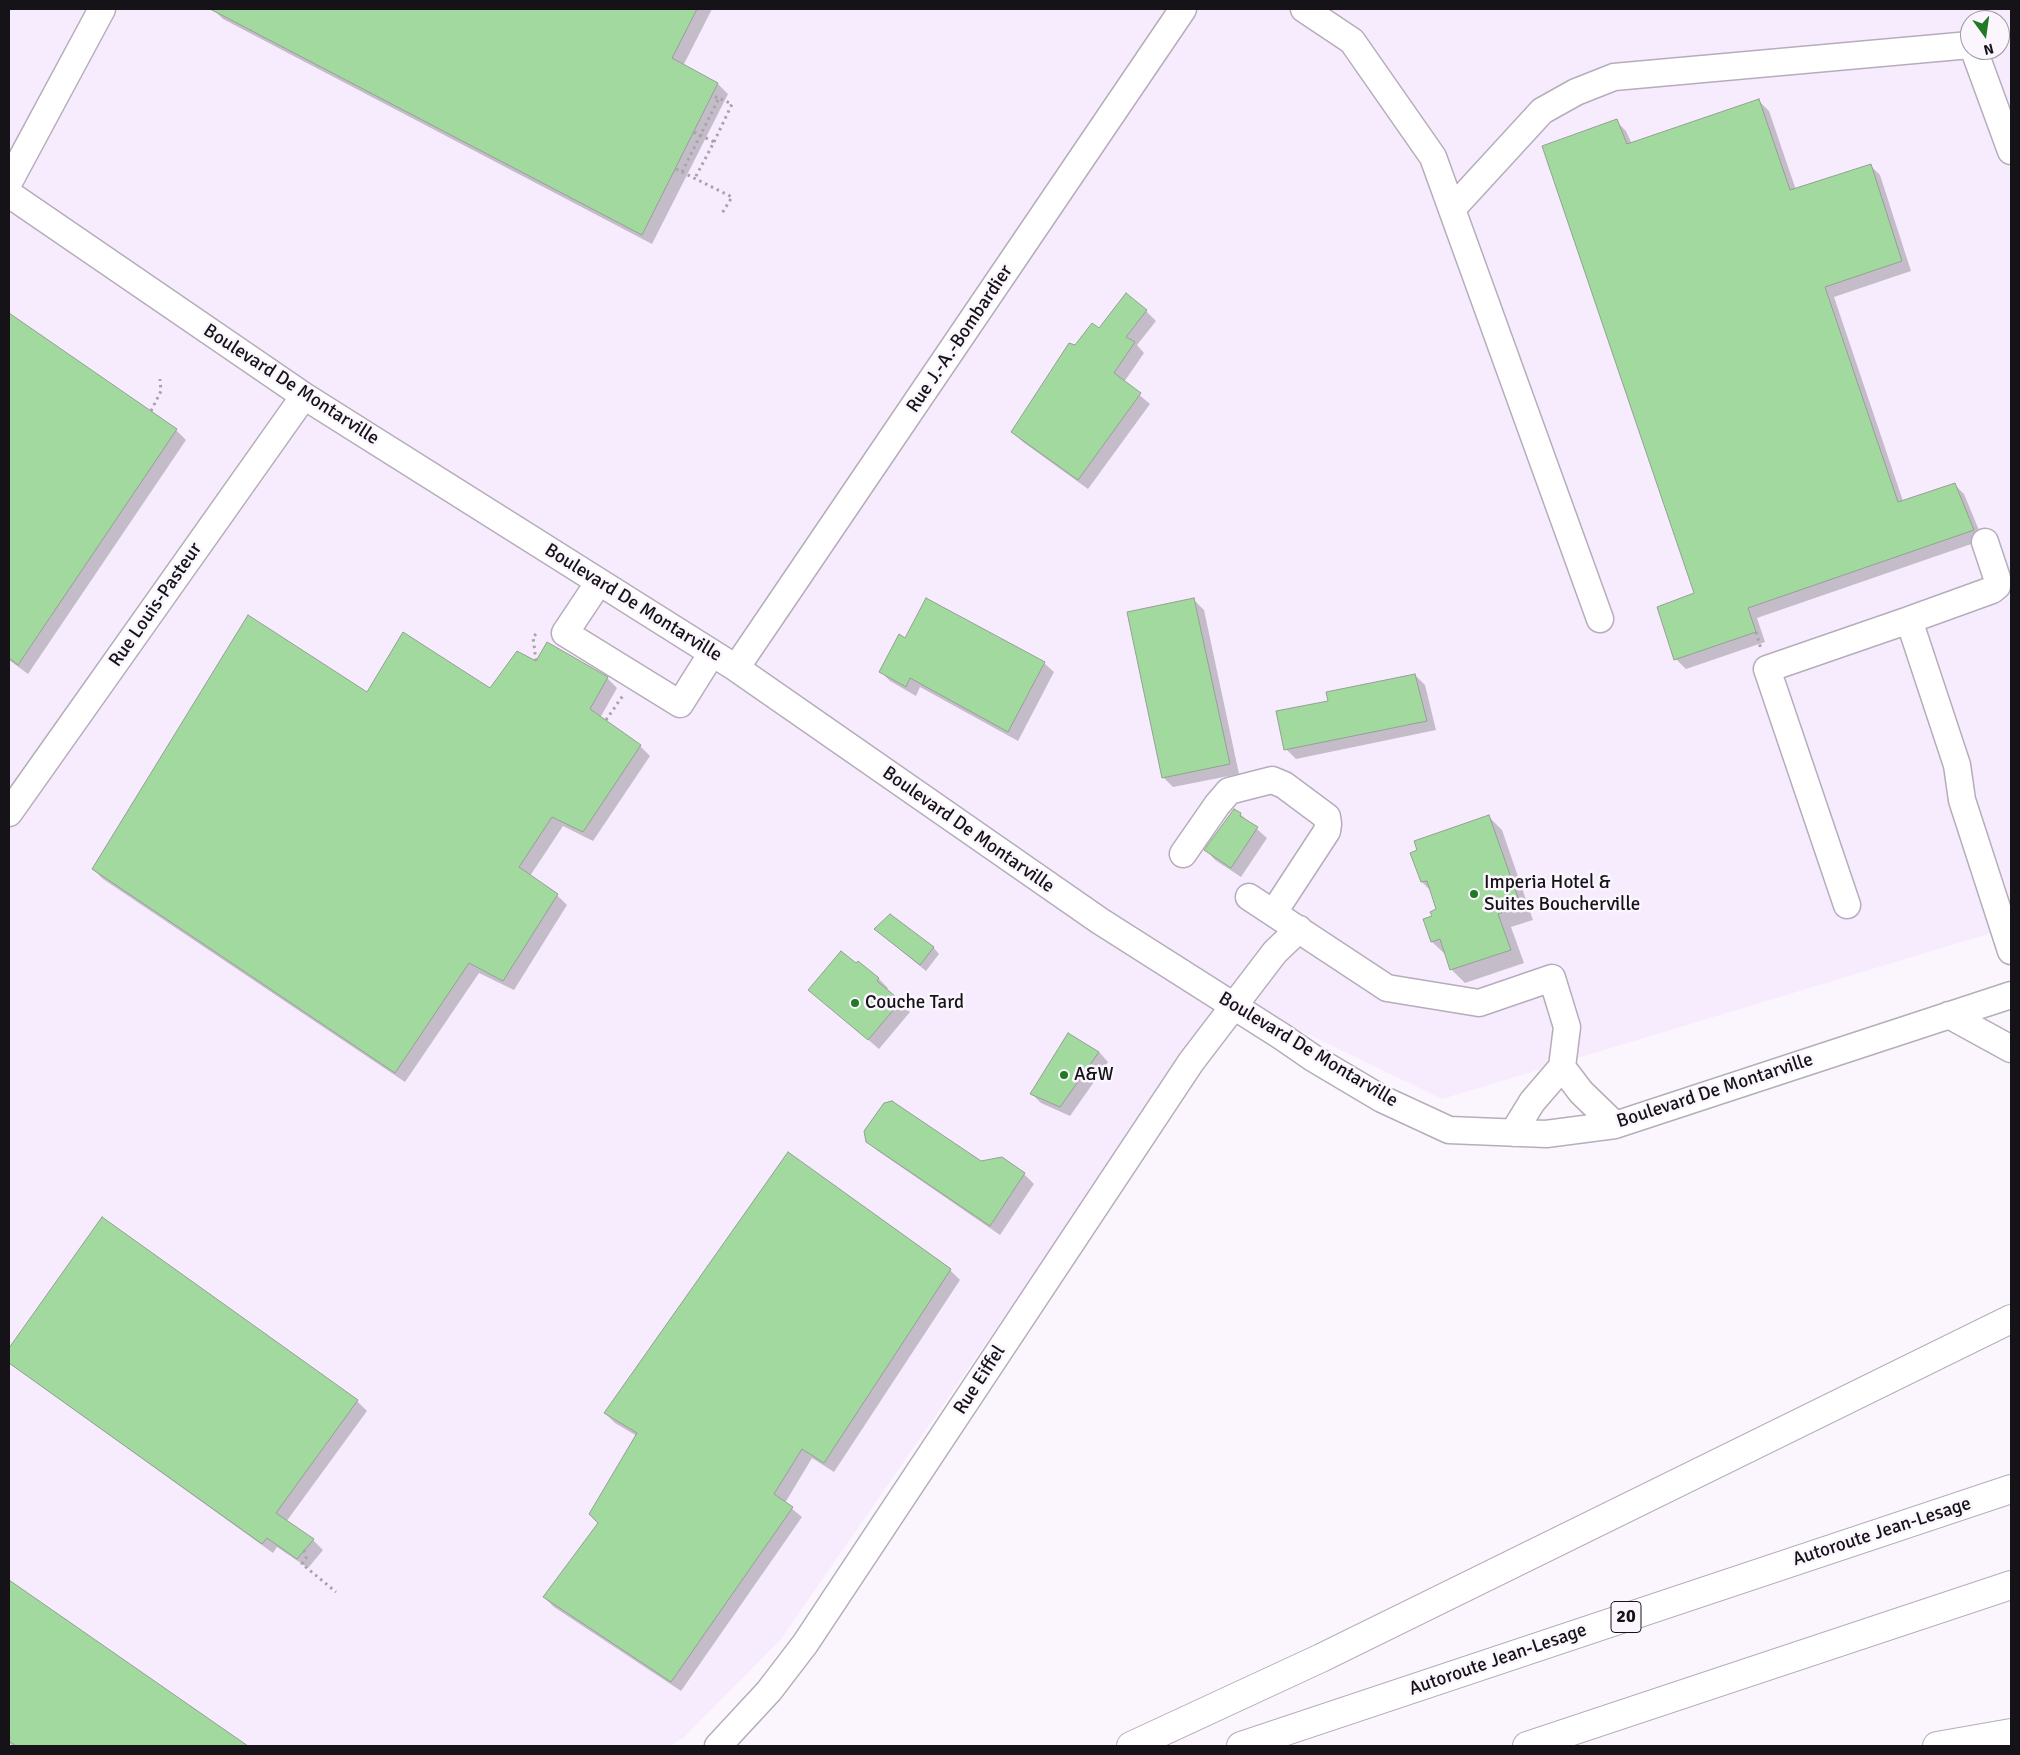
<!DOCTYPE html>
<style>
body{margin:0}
#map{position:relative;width:2020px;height:1755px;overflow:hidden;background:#fbf5fe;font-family:Signika,sans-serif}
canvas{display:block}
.frame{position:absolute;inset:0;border:10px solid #161318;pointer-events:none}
.north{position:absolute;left:1960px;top:10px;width:50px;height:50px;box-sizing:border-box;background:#fbf5fe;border:1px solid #9f9ba2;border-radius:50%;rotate:166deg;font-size:14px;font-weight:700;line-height:20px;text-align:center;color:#161318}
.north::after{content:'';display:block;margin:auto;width:18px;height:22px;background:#227925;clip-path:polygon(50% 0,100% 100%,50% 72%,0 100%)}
</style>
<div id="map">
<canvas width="2020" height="1755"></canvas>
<div class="frame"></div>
<div class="north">N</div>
</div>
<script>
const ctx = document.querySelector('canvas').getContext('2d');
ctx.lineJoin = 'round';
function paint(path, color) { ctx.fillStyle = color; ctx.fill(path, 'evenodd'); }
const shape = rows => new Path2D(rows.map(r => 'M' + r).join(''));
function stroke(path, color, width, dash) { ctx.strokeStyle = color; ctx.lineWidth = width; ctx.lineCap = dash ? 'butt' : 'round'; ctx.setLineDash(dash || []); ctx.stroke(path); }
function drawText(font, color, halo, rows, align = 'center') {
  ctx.font = font + ' Signika,sans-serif'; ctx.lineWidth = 5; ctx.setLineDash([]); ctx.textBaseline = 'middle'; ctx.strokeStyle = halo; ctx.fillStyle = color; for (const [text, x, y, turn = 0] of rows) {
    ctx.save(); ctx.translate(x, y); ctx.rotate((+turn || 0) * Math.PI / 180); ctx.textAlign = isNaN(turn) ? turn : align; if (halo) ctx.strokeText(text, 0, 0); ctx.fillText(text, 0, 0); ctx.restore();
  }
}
paint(shape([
 [9,9,2011,9,2011,927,1442,1099,1227,995,781,1639,684,1737,670,1746,9,1746],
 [1970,20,2000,20,2000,50,1970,50]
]), '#f7ecfd');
paint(shape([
 [213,9,712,9,683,66,718,84,728,94,652,244,223,19],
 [1759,101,1769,111,1796,190,1870,165,1880,175,1911,271,1834,297,1903,501,1954,484,1964,494,1983,540,1757,618,1765,642,1686,669,1676,659,1695,594,1616,121,1626,131,1632,144],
 [1146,311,1156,321,1137,345,1144,353,1124,382,1150,404,1088,489,1023,442,1013,432,1075,346,1099,330],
 [9,314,176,430,186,440,28,674,9,660],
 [1194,600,1204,610,1239,774,1173,787,1163,777],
 [906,640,1044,663,1054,672,1018,741,920,687,916,696,890,681,880,671],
 [537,663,607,678,617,688,600,718,640,746,650,756,593,841,563,826,530,876,557,895,567,905,514,990,479,973,405,1082,103,879,93,869,367,694,490,690],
 [1415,675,1425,685,1436,730,1296,759,1286,749,1330,702],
 [1240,814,1267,838,1241,877,1215,860,1206,850],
 [1489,817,1502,830,1533,920,1511,927,1524,963,1465,983,1451,969,1446,955,1432,942,1433,917,1438,910,1432,892,1422,882],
 [882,935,933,947,939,954,926,971],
 [878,978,888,988,886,991,910,1012,879,1049,810,990],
 [1099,1052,1108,1062,1070,1116,1041,1103,1031,1093],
 [867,1141,981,1162,1001,1158,1024,1174,1034,1184,1000,1235,878,1151],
 [789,1154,950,1270,960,1280,834,1472,812,1458,785,1503,802,1517,681,1691,554,1607,544,1597,600,1523,637,1436,615,1423,605,1413],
 [103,1218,357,1401,367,1411,286,1522,313,1540,323,1550,308,1568,277,1547,273,1553,9,1363,9,1350],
 [9,1581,245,1746,13,1746,9,1743]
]), '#0003');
const building = shape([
 [210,9,697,9,672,58,718,83,642,235,210,9],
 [1759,99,1790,190,1871,164,1902,261,1825,287,1898,502,1955,483,1974,530,1748,608,1756,632,1674,660,1657,607,1694,593,1542,146,1617,119,1627,144,1759,99],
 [1126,293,1147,310,1126,337,1135,342,1114,373,1141,393,1078,480,1011,432,1069,343,1075,345,1092,323,1099,328,1126,293],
 [9,313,177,429,18,665,9,658,9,313],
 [926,598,1045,662,1008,732,910,678,906,687,879,672,899,634,905,638,926,598],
 [1194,598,1230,764,1162,778,1127,612,1194,598],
 [248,615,367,692,403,632,490,688,517,651,536,661,547,642,608,677,590,709,641,745,583,832,552,817,519,867,558,894,503,981,469,963,395,1073,92,869,248,615],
 [1415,674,1427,721,1284,750,1276,711,1328,701,1326,692,1415,674],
 [1234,809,1241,813,1240,816,1258,827,1231,868,1204,850,1234,809],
 [1489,815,1521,906,1498,914,1511,950,1450,970,1440,939,1431,942,1423,919,1432,916,1430,912,1436,909,1427,881,1421,882,1410,853,1417,850,1414,841,1489,815],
 [890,914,934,947,920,965,874,929,890,914],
 [841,951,856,963,858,961,879,978,877,981,901,1001,868,1040,808,990,841,951],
 [1068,1033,1099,1052,1060,1107,1030,1094,1068,1033],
 [892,1101,981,1161,1002,1157,1025,1173,990,1226,866,1142,864,1131,884,1103,892,1101],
 [788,1152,951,1269,824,1463,802,1449,774,1494,793,1507,671,1682,543,1597,598,1523,589,1514,637,1433,604,1413,788,1152],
 [102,1217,358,1400,276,1513,314,1539,297,1559,267,1538,262,1544,9,1363,9,1348,102,1217],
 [9,1580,248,1746,16,1746,9,1741,9,1580]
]);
paint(building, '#a1d99f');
stroke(building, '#95a194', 1);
const minor = shape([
 [1304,9,1352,41,1433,157,1600,619],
 [1974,50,2011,151],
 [9,182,102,9],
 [9,194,304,396,736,668,1100,921,1281,1036,1313,1058,1382,1099,1449,1130,1546,1134,1615,1125,2011,995],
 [1452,209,1542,111,1576,92,1614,77,1970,45],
 [1985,542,1997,578,1997,586,1992,590,1909,620,1957,765,1962,800,2011,951],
 [599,582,565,633,680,704,712,653],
 [736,668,1183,9],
 [9,813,304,396],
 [1183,854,1217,805,1229,791,1272,780,1284,785,1327,817,1328,824,1327,831,1274,912],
 [1249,897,1387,988,1479,1003,1552,978,1567,1027,1562,1067,1532,1102,1513,1133],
 [1847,905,1767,669,1909,620],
 [1949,1015,2011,1049],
 [1562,1067,1581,1092,1615,1125],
 [718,1746,769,1691,805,1644,1191,1062,1275,952,1299,929]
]);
const highway = shape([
 [1131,1746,1321,1658,2011,1319],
 [1241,1746,2011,1489],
 [1527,1746,2011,1585],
 [1937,1746,2011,1733]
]);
stroke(minor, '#b6adbb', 29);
stroke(highway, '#b6adbb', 30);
stroke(shape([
 [694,132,714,142,695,178],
 [714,142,732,104,719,98],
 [676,169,732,197,721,215],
 [682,172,719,98,712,96],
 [151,411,161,391,160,379],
 [1756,632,1761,649],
 [536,661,533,637,538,632],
 [606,720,624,694],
 [304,1550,306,1558,302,1564,336,1592]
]), '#a8a3ab', 3, [2.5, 4]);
stroke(minor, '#fff', 26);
stroke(highway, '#fff', 28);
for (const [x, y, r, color] of [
 [1474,894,5,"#227925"],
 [855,1003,5,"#227925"],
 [1064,1075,5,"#227925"]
]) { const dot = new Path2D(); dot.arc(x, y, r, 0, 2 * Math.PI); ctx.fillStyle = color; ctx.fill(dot); stroke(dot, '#fbf5fe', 2); }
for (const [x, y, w] of [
 [1626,1617,30]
]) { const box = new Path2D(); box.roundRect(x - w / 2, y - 15.5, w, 31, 4); ctx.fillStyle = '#fbf5fe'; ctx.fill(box); stroke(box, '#161318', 1); }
drawText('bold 18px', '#161318', null, [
 ["20",1626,1617]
]);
drawText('19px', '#161318', '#fbf5fe', [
 ["Rue J.-A.-Bombardier",960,339,-56],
 ["Boulevard De Montarville",291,385,33],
 ["Boulevard De Montarville",633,603,32],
 ["Rue Louis-Pasteur",156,605,-55],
 ["Boulevard De Montarville",968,830,35],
 ["Boulevard De Montarville",1308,1050,31],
 ["Boulevard De Montarville",1715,1091,-18],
 ["Rue Eiffel",980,1380,-57],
 ["Autoroute Jean-Lesage",1882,1532,-18],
 ["Autoroute Jean-Lesage",1498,1660,-19]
]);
drawText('19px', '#161318', '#fbf5fe', [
 ["Imperia Hotel &",1484,883],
 ["Suites Boucherville",1484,905],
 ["Couche Tard",865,1003],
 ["A&W",1074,1075]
], 'left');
</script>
